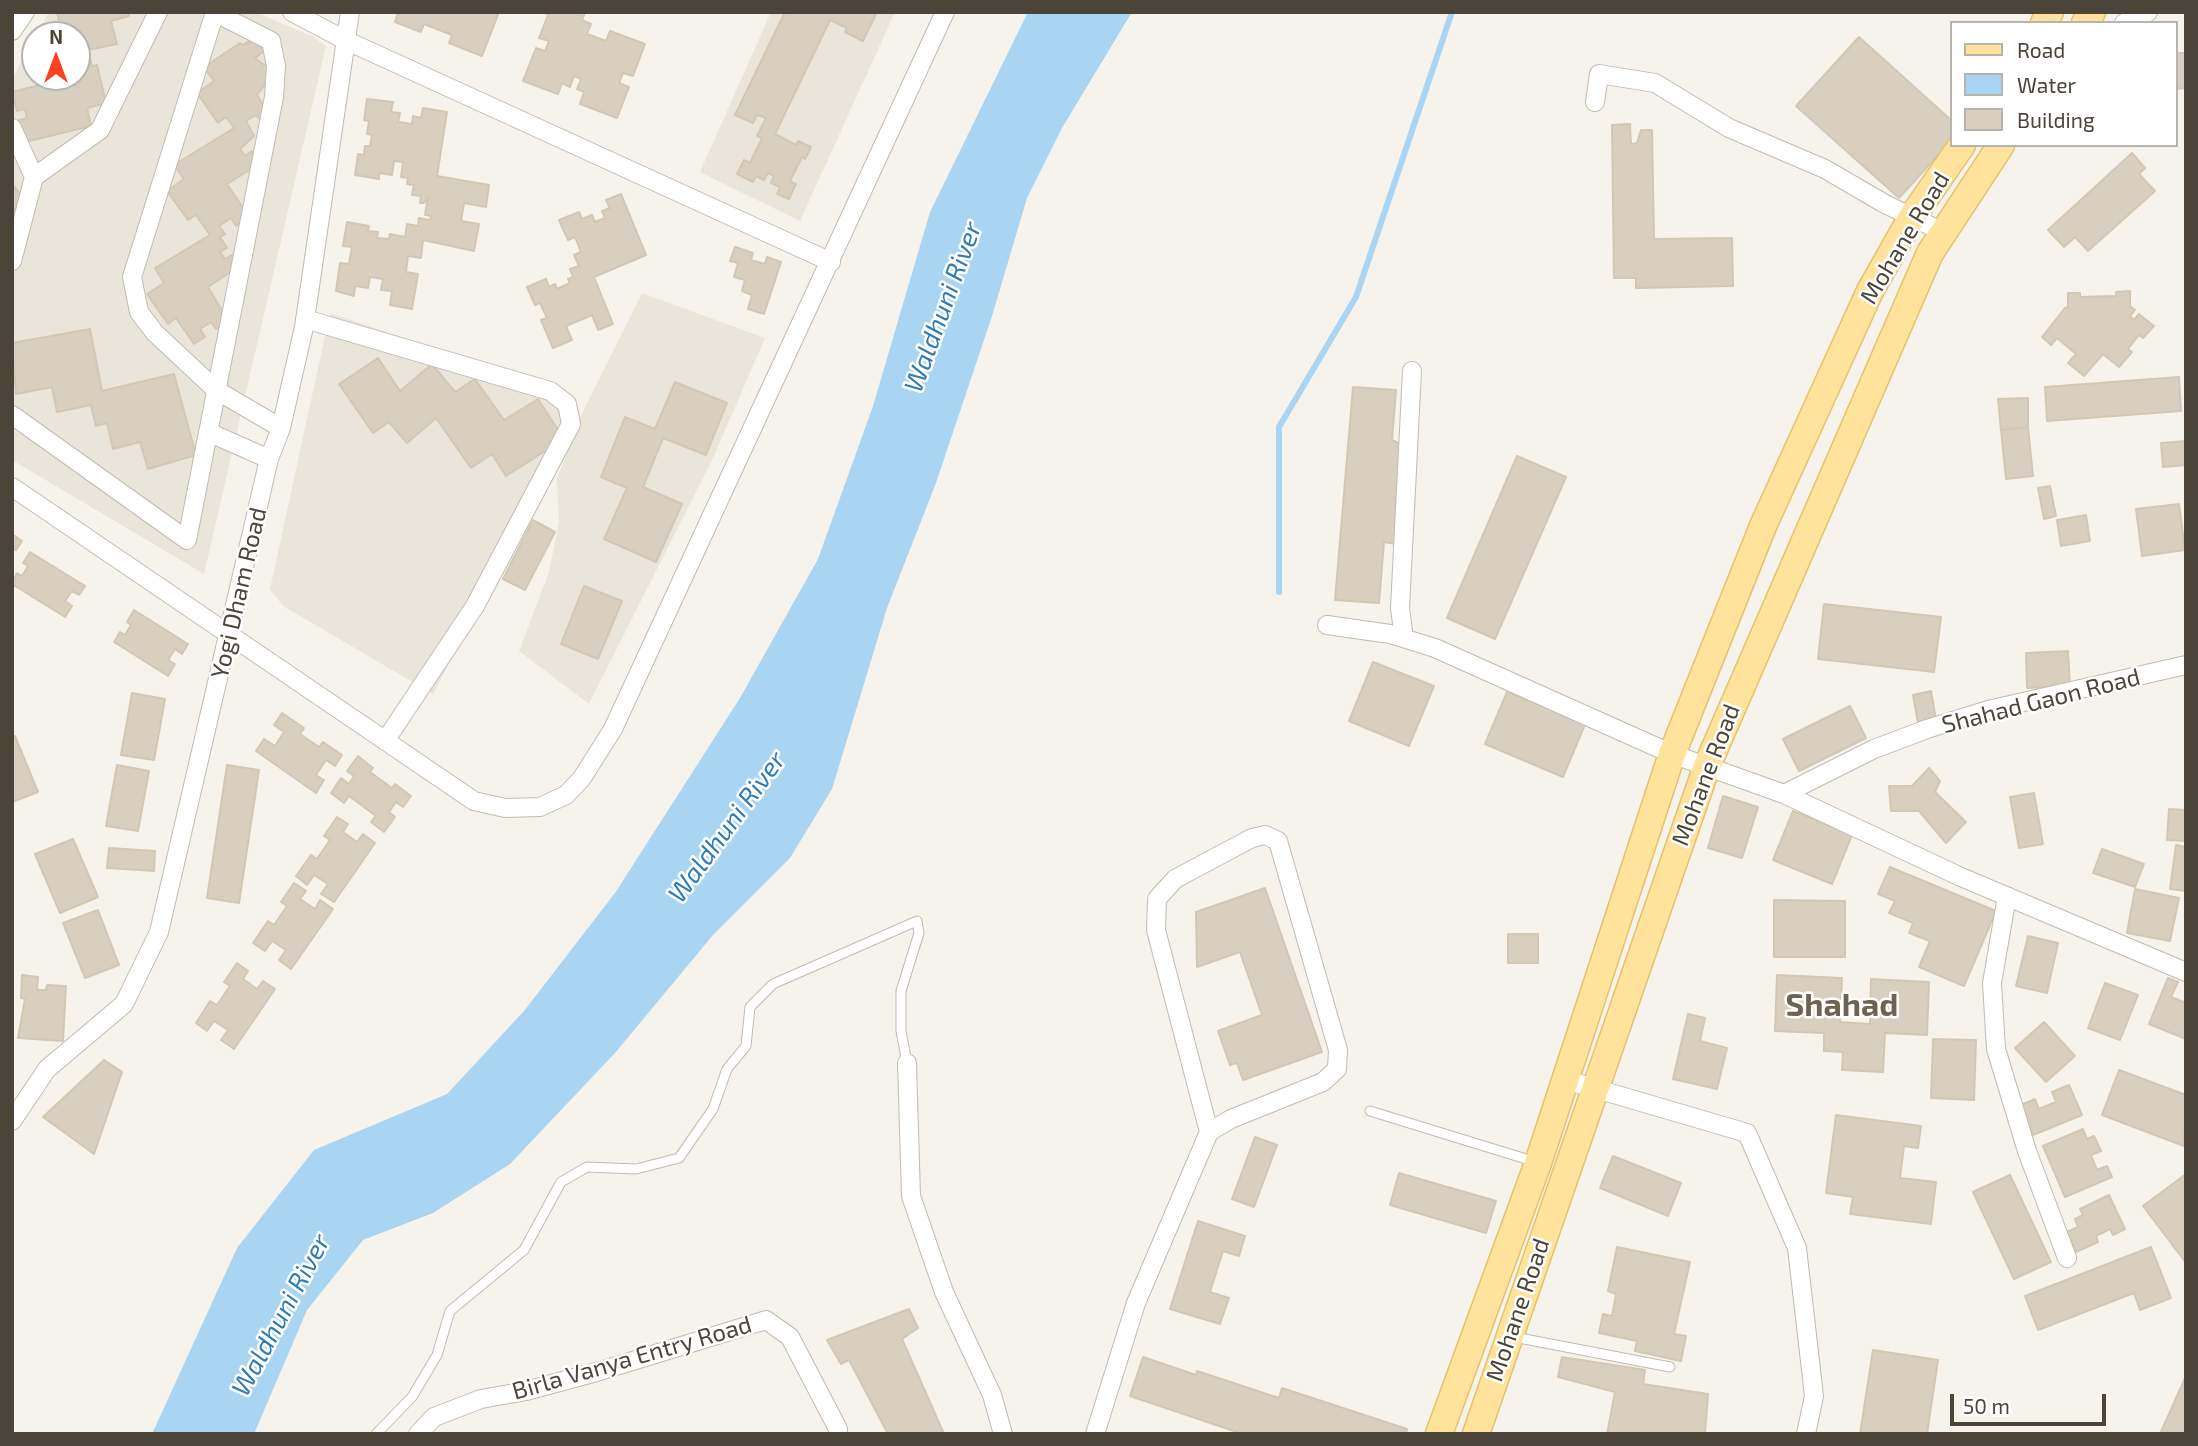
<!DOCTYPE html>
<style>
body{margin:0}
#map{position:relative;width:2198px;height:1446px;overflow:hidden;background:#f6f3ec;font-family:"Exo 2",sans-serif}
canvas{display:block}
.frame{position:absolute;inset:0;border:14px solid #4b4439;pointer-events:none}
.legend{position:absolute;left:1950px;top:21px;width:228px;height:126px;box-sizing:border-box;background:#fff;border:2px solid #b7b4b0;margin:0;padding:9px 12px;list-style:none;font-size:21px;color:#4b4439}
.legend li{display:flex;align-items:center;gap:14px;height:35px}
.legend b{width:35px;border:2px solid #b7b4b0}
.north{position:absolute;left:21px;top:21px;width:70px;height:70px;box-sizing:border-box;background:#fff;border:2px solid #b7b4b0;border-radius:50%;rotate:0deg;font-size:19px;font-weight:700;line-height:28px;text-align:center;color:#4b4439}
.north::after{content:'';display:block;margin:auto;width:24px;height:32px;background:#fc3f1d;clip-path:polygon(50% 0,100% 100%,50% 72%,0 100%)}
.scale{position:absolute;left:1950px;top:1394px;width:156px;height:32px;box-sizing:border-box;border:4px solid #4b4439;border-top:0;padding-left:9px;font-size:21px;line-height:24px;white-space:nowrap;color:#4b4439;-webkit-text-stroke:5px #fff;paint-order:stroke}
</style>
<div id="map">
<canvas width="2198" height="1446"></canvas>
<div class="frame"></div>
<ul class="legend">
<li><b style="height:9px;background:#ffe39c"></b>Road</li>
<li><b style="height:19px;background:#a9d4f2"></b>Water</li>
<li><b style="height:19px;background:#d8cfc1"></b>Building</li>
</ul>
<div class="north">N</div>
<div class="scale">50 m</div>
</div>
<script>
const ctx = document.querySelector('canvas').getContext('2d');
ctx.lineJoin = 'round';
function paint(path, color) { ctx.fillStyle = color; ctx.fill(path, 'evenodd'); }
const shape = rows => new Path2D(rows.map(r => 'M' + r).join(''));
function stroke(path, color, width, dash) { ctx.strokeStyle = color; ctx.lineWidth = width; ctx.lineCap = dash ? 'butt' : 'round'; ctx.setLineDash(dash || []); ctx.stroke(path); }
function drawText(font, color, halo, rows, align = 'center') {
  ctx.font = font + ' "Exo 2",sans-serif'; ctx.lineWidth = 5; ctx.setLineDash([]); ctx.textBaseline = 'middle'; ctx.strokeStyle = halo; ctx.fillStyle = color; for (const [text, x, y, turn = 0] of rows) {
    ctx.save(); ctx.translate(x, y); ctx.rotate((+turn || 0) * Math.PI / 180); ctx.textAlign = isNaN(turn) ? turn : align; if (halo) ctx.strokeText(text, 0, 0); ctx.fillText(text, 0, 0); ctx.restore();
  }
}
paint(shape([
 [49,12,255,12,312,36,326,46,204,574,12,460,12,79,35,37,35,77,77,77,77,35,36,35],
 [771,12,895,12,800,221,700,172],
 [642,293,765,338,714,456,589,704,519,651,549,572,559,522,557,479,585,407],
 [330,313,571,394,577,420,433,694,283,606,270,589]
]), '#eae5da');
paint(shape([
 [1028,12,1132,12,1062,128,1027,198,992,316,936,483,887,608,832,789,790,858,713,935,615,1053,510,1164,433,1213,363,1240,307,1310,254,1434,152,1434,237,1248,314,1150,447,1094,524,1011,615,893,740,698,818,559,873,406,930,212]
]), '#a9d4f2');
stroke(shape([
 [1279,592,1279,427,1356,297,1452,12]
]), '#a9d4f2', 6);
const building = shape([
 [57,12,128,12,129,16,111,21,117,44,88,50,92,66,97,65,106,103,87,108,91,126,25,142,19,120,27,118,25,109,17,111,12,92,44,84,42,77,77,77,77,35,62,35,57,12],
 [398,12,499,12,482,56,449,43,452,35,424,24,421,32,395,22,398,12],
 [543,12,585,12,582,20,591,24,587,34,606,41,610,31,645,44,633,76,623,73,619,83,629,87,617,118,580,104,584,92,577,89,581,79,574,76,570,87,562,83,558,94,523,81,536,48,545,51,549,41,539,38,548,15,543,12],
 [785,12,877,12,863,41,845,32,847,28,830,20,775,134,796,145,798,141,811,147,805,159,802,157,790,181,796,184,789,199,777,194,780,187,771,183,774,176,768,173,764,180,756,176,753,182,737,174,744,160,750,163,762,138,757,136,766,118,757,115,753,123,735,115,785,12],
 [1859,37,1951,120,1951,141,1899,198,1796,106,1859,37],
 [257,38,267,49,255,58,264,65,271,60,274,73,257,95,269,115,262,122,256,115,246,121,254,136,240,149,245,156,252,151,259,164,227,184,249,217,236,226,231,218,219,226,225,234,220,237,227,248,220,252,225,259,232,255,238,267,208,287,228,321,216,329,211,322,200,329,205,337,194,344,176,318,168,324,147,294,164,283,155,268,210,235,196,215,188,220,167,191,184,179,174,165,234,128,226,117,218,123,197,93,214,81,204,67,240,43,242,45,257,38],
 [2175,53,2186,53,2186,88,2175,89,2175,53],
 [367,99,393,102,391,112,400,113,398,122,412,124,413,116,421,118,423,108,447,112,437,176,489,185,486,207,464,203,461,221,479,224,474,251,423,240,421,258,408,256,406,272,418,274,412,309,390,305,392,291,381,290,383,279,370,277,368,288,355,286,354,296,336,291,340,263,349,264,352,247,343,246,347,222,369,226,368,231,378,232,377,238,389,239,390,234,405,237,407,224,418,226,419,218,430,220,431,216,425,215,428,197,424,203,420,203,421,196,412,195,414,185,407,184,408,178,401,177,403,162,394,161,392,175,379,173,379,179,355,175,358,154,364,155,365,146,370,146,372,135,367,134,369,121,364,120,367,99],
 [1630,124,1631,144,1637,143,1641,130,1652,130,1654,239,1732,238,1733,286,1636,288,1636,278,1614,278,1612,125,1630,124],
 [2132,153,2145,168,2139,174,2155,191,2088,251,2075,237,2064,247,2048,230,2132,153],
 [12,184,25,200,12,212,12,184],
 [621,194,646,255,594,277,613,324,598,330,592,315,566,326,572,340,553,348,541,320,547,318,540,303,535,305,527,287,546,279,549,287,555,284,557,289,570,283,568,279,573,277,570,269,579,266,574,255,581,252,575,237,568,240,559,220,579,212,582,219,592,215,595,222,605,218,602,211,610,208,606,200,621,194],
 [735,247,753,253,751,260,765,264,767,257,781,262,764,314,748,309,752,295,742,291,745,280,734,277,738,263,730,261,735,247],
 [2130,291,2130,306,2135,310,2130,316,2134,320,2139,314,2154,326,2143,338,2139,335,2128,349,2132,352,2119,367,2103,354,2084,376,2068,363,2076,354,2057,338,2051,345,2042,337,2065,308,2068,307,2068,293,2080,293,2080,297,2116,296,2116,292,2130,291],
 [90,329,102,391,174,374,196,455,148,469,140,442,113,449,107,423,96,426,91,405,57,412,52,387,16,394,12,343,90,329],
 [378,358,400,391,432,364,455,392,475,379,504,420,538,399,564,439,506,476,492,454,471,468,436,418,407,443,389,422,373,433,339,384,378,358],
 [2179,377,2181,411,2047,421,2045,387,2179,377],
 [675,382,727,403,706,455,663,438,643,487,682,504,656,562,604,539,627,488,601,477,625,417,655,429,675,382],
 [1353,387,1396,390,1392,440,1401,444,1396,544,1384,542,1379,603,1335,600,1353,387],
 [2028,398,2028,427,2001,430,1998,399,2028,398],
 [2028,427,2033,476,2006,479,2001,430,2028,427],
 [2186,441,2186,465,2163,467,2161,443,2186,441],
 [1517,456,1566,477,1495,639,1447,618,1517,456],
 [2050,486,2056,516,2044,519,2038,488,2050,486],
 [2179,504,2185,550,2142,556,2136,509,2179,504],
 [2086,515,2090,541,2061,546,2057,520,2086,515],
 [533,520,555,532,525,590,503,579,533,520],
 [12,534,22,541,16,550,12,548,12,534],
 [30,552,85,586,79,595,72,591,65,601,72,606,65,617,12,584,17,573,22,576,28,566,23,563,30,552],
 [584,586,622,601,598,659,561,644,584,586],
 [1824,604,1941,617,1934,672,1818,659,1824,604],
 [134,610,188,644,182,654,175,649,168,660,175,664,168,676,114,642,120,632,125,635,131,625,127,622,134,610],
 [2068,651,2070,686,2027,688,2026,653,2068,651],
 [1373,662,1434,686,1409,746,1349,721,1373,662],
 [1931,691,1936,720,1918,723,1913,695,1931,691],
 [1507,692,1586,722,1563,777,1485,744,1507,692],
 [132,693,165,699,154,760,121,755,132,693],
 [1850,706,1866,738,1799,771,1783,739,1850,706],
 [282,713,304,728,300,734,319,747,323,742,342,755,335,766,326,760,316,775,324,780,316,793,256,751,264,739,275,746,284,732,274,725,282,713],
 [15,736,38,792,12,802,12,737,15,736],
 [358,756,373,768,370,772,392,788,395,784,411,796,403,807,396,802,389,812,395,817,384,832,371,822,376,816,349,796,344,803,331,793,341,778,349,784,354,776,347,771,358,756],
 [117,765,149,771,138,831,106,826,117,765],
 [227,765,259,770,239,903,207,898,227,765],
 [1929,768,1940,781,1935,792,1966,822,1946,843,1919,811,1891,811,1889,786,1912,786,1929,768],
 [2034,793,2043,844,2019,848,2010,797,2034,793],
 [1723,796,1758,807,1742,858,1708,848,1723,796],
 [2169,809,2186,810,2186,841,2167,840,2169,809],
 [1793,811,1852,835,1832,884,1773,860,1793,811],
 [337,817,348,824,343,832,357,842,363,834,375,843,334,902,321,894,328,884,314,875,307,885,296,876,311,855,317,859,330,840,324,836,337,817],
 [73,839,98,897,60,913,35,854,73,839],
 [2176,845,2186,847,2186,891,2170,889,2176,845],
 [109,848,155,851,154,871,107,868,109,848],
 [2102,849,2144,864,2135,887,2093,873,2102,849],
 [1890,867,1996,911,1964,986,1919,967,1930,941,1909,933,1913,923,1889,913,1895,901,1878,894,1890,867],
 [294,883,306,891,300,899,315,909,320,900,333,909,291,969,279,960,286,950,272,941,265,951,253,943,268,921,274,925,287,906,281,902,294,883],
 [1265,888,1322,1052,1243,1080,1237,1063,1230,1065,1218,1031,1262,1015,1240,952,1197,967,1196,912,1265,888],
 [2135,889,2179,898,2170,941,2127,933,2135,889],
 [1774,900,1845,901,1845,957,1774,957,1774,900],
 [98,910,119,965,85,978,63,923,98,910],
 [1508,934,1538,934,1538,963,1508,963,1508,934],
 [2028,936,2058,943,2047,993,2016,986,2028,936],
 [237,963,248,971,243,979,257,989,263,981,275,989,234,1049,221,1040,228,1030,214,1021,207,1031,196,1023,210,1001,217,1005,230,986,224,982,237,963],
 [22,975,38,977,37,990,46,990,47,985,66,986,63,1041,18,1038,25,999,21,998,22,975],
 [1777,975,1842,978,1840,1022,1870,1024,1871,979,1929,982,1927,1035,1885,1033,1883,1072,1842,1070,1843,1052,1824,1051,1824,1033,1775,1031,1777,975],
 [2168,978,2178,982,2171,997,2186,1003,2186,1039,2149,1024,2168,978],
 [2105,983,2138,995,2120,1040,2088,1028,2105,983],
 [1688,1014,1705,1018,1700,1041,1727,1048,1717,1089,1673,1079,1688,1014],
 [2044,1022,2075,1056,2046,1082,2015,1048,2044,1022],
 [1933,1039,1976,1040,1974,1100,1931,1098,1933,1039],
 [104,1060,122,1072,94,1154,43,1117,104,1060],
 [2119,1070,2186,1095,2184,1146,2102,1115,2119,1070],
 [2069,1085,2082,1115,2033,1135,2021,1105,2035,1099,2039,1109,2056,1102,2052,1092,2069,1085],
 [1836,1115,1921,1126,1918,1148,1904,1146,1900,1178,1936,1182,1931,1224,1850,1214,1853,1197,1826,1193,1836,1115],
 [2083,1129,2087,1139,2094,1136,2101,1151,2091,1155,2097,1170,2107,1166,2112,1177,2065,1197,2043,1146,2083,1129],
 [1255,1137,1277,1145,1254,1207,1232,1199,1255,1137],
 [1613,1156,1681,1183,1668,1216,1600,1188,1613,1156],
 [1399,1173,1496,1201,1486,1233,1390,1205,1399,1173],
 [2186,1174,2186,1263,2143,1206,2186,1174],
 [2010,1175,2051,1262,2014,1279,1973,1192,2010,1175],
 [2109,1195,2125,1229,2113,1235,2110,1229,2096,1236,2098,1242,2076,1252,2067,1232,2078,1227,2075,1219,2083,1215,2080,1209,2109,1195],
 [1198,1221,1245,1236,1239,1256,1223,1251,1210,1292,1229,1298,1220,1324,1170,1309,1198,1221],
 [1617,1247,1690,1262,1674,1334,1686,1336,1681,1361,1635,1351,1637,1341,1599,1333,1603,1314,1612,1316,1616,1294,1608,1291,1617,1247],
 [2151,1247,2171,1298,2140,1310,2134,1293,2038,1330,2025,1296,2151,1247],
 [909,1309,918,1328,902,1339,944,1434,888,1434,849,1360,841,1364,827,1340,909,1309],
 [1873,1350,1938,1360,1927,1434,1860,1434,1873,1350],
 [1143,1357,1196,1375,1197,1371,1279,1398,1282,1388,1407,1429,1406,1434,1243,1434,1130,1396,1143,1357],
 [1562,1357,1645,1370,1643,1384,1708,1394,1705,1434,1607,1434,1615,1392,1558,1377,1562,1357],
 [2186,1376,2186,1429,2184,1434,2160,1434,2186,1376]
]);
paint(building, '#d8cfc1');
stroke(building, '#d3c7b4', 2);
const service = shape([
 [1370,1111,1536,1162],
 [1514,1337,1670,1367],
 [376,1434,412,1397,437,1355,450,1311,524,1250,561,1182,587,1167,636,1169,679,1158,713,1109,727,1069,746,1046,750,1007,773,984,917,921,919,933,901,991,901,1031,907,1063]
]);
const minor = shape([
 [215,12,132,277,139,312,155,333,216,390,281,428],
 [292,12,345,40,831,262],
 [2124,23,2148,12],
 [12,31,25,12],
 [1595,102,1599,74,1655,83,1729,128,1825,169,1885,204,1941,231],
 [12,128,34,177],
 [12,261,34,177,100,130,158,12],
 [305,319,550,391,567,404,571,424,475,606,385,741],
 [12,415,187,540,274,97,276,66,271,41,214,12],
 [208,432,269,459],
 [12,487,474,801,505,808,540,807,566,795,582,778,613,729,945,12],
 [1327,625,1390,634,1435,648,1672,754,1784,794,1961,877,2186,972],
 [1404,638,1400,608,1412,371],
 [1784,794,1874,749,1927,729,1988,710,2186,665],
 [2007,896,1992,983,1996,1049,2027,1151,2067,1258],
 [907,1063,911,1196,944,1292,992,1395,1003,1434],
 [1566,1080,1747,1133,1797,1248,1814,1396,1806,1434],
 [12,1121,47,1069,124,1004,159,932,269,459,281,428,304,327,350,12],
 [418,1434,434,1417,481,1399,526,1391,600,1371,766,1320,790,1337,838,1429],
 [1095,1434,1136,1303,1209,1132,1156,930,1157,899,1175,879,1252,838,1265,835,1278,841,1338,1050,1337,1069,1323,1082,1231,1119,1209,1132]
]);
const primary = shape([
 [2044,23,2050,12],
 [2085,23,2092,12],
 [1439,1434,1538,1163,1672,754,1763,526,1870,291,1912,217,1962,145],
 [1476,1434,1707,766,1930,253,2001,145]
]);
stroke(service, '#c2bbae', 11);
stroke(minor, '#c2bbae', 20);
stroke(primary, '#e6c16a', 29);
stroke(service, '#fff', 9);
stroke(minor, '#fff', 18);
stroke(primary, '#ffe39c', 26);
drawText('24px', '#4b4439', '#fff', [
 ["Mohane Road",1905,238,-59],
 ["Yogi Dham Road",239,593,-77],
 ["Shahad Gaon Road",2041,701,-14],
 ["Mohane Road",1706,775,-69],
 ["Mohane Road",1518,1310,-71],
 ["Birla Vanya Entry Road",632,1358,-16]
]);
drawText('italic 26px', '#2e7ab2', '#fff', [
 ["Waldhuni River",943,307,-70],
 ["Waldhuni River",727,827,-54],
 ["Waldhuni River",281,1315,-62]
]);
drawText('bold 32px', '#6e6250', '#fff', [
 ["Shahad",1842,1005]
]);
</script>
